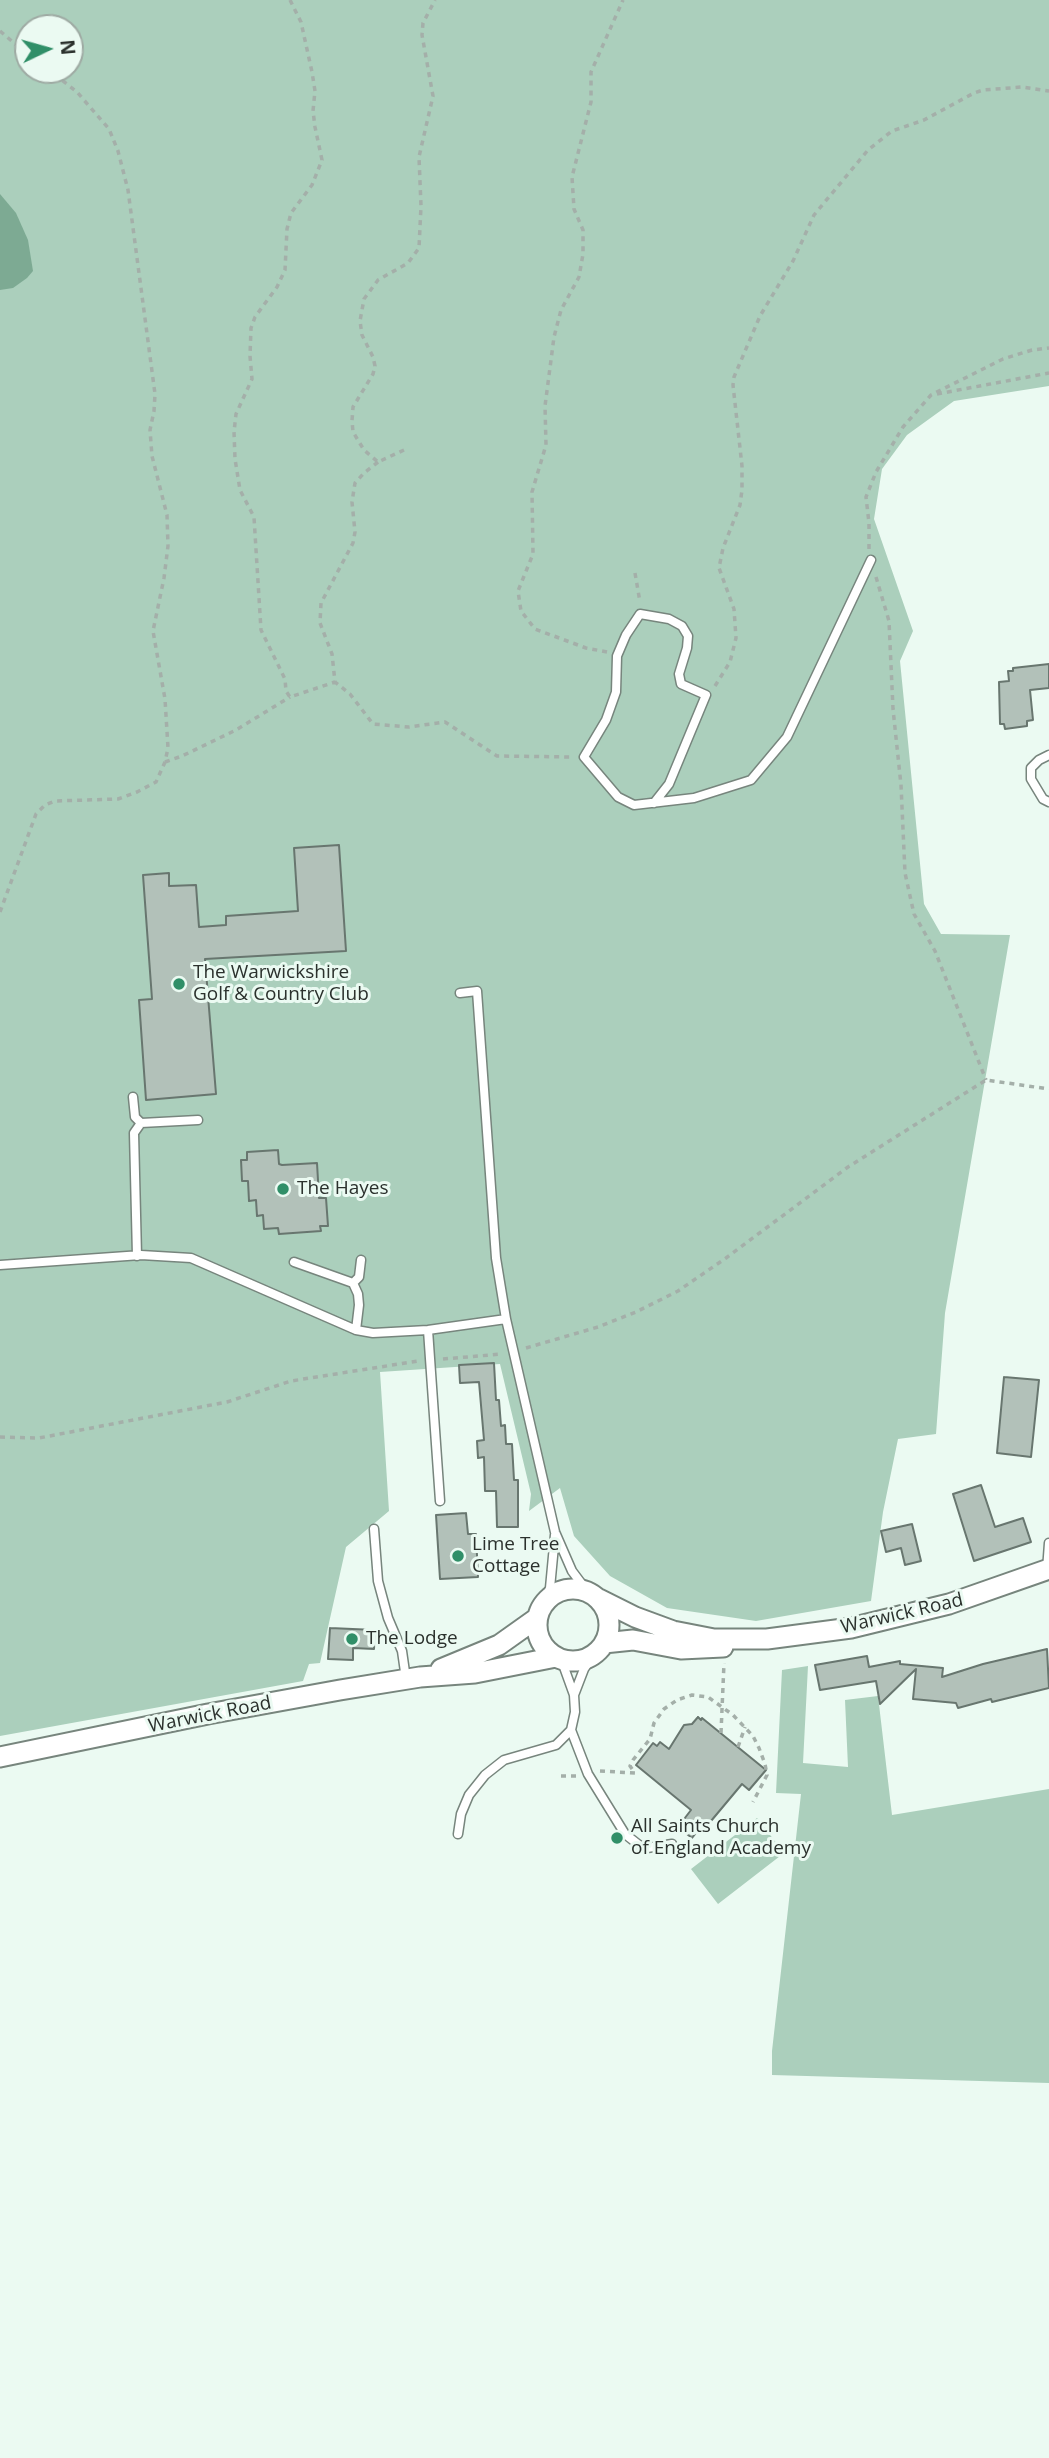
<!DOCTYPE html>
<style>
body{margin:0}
#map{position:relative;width:1049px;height:2458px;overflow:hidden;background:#ebfaf2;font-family:"Open Sans",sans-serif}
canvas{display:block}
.north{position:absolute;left:14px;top:14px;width:70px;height:70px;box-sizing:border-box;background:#ebfaf2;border:2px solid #9eaaa3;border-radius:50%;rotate:85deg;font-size:19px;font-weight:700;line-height:28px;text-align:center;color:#2b312d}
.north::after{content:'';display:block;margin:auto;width:24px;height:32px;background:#308f68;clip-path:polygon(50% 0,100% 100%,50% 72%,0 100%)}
</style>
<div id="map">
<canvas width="1049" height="2458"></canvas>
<div class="north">N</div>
</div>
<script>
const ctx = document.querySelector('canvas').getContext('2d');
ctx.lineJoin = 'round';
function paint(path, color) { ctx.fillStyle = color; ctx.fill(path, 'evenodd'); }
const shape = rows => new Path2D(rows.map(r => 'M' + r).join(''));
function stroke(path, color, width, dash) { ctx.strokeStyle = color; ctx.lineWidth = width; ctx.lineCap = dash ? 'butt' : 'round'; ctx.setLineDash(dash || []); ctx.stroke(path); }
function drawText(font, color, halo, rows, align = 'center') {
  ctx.font = font + ' "Open Sans",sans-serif'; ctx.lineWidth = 6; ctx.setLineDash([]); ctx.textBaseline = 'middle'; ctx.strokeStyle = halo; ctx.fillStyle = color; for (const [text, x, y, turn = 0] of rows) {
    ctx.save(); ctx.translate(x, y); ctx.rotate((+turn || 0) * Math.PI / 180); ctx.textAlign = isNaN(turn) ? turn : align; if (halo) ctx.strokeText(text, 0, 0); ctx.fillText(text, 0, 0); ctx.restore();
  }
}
paint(shape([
 [0,0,1049,0,1049,386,954,401,907,435,882,469,874,519,913,631,900,661,924,904,941,934,1010,935,945,1313,936,1434,898,1439,883,1512,871,1601,756,1621,667,1608,610,1576,574,1536,560,1488,529,1511,531,1494,500,1364,380,1372,389,1511,346,1547,320,1663,309,1664,303,1681,0,1736],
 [28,28,70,28,70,70,28,70],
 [808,1666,803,1763,848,1767,845,1700,878,1696,892,1815,1049,1789,1049,2083,772,2075,772,2051,801,1794,776,1793,782,1670],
 [757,1818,784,1853,718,1904,691,1869]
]), '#abcfbc');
paint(shape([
 [0,194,16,213,28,240,33,271,27,278,13,288,0,290]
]), '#7daa93');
const building = shape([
 [1049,664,1049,688,1030,690,1033,720,1027,721,1027,726,1005,729,1004,724,1000,724,999,682,1009,681,1008,671,1013,671,1013,668,1049,664],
 [339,845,346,951,205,959,216,1094,146,1100,139,1000,152,999,143,875,169,873,169,886,196,885,199,927,226,925,226,916,298,911,294,848,339,845],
 [278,1150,279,1164,282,1165,317,1163,319,1198,326,1198,328,1226,320,1226,321,1231,279,1234,278,1228,264,1229,263,1215,257,1216,256,1200,249,1201,248,1181,242,1181,241,1160,247,1160,247,1152,278,1150],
 [494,1363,496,1400,499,1400,501,1426,505,1425,506,1444,512,1444,514,1480,518,1480,518,1527,497,1527,496,1491,485,1491,484,1457,478,1458,477,1441,484,1440,479,1382,460,1383,459,1365,494,1363],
 [1004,1377,1039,1380,1031,1457,997,1453,1004,1377],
 [981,1485,995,1527,1023,1518,1031,1542,974,1561,953,1494,981,1485],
 [466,1513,468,1534,476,1534,478,1577,440,1579,436,1515,466,1513],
 [912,1524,921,1561,905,1565,901,1548,886,1552,881,1531,912,1524],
 [330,1628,375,1630,374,1649,353,1648,353,1660,328,1659,330,1628],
 [1047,1649,1049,1688,992,1702,991,1699,958,1708,956,1703,913,1699,916,1669,880,1704,876,1681,820,1690,815,1665,867,1656,869,1667,900,1661,900,1664,943,1668,942,1677,983,1664,1047,1649],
 [698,1717,701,1720,702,1718,766,1770,749,1790,742,1784,706,1827,703,1824,692,1838,678,1827,691,1810,636,1765,653,1743,657,1746,660,1742,669,1749,684,1725,692,1724,698,1717]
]);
paint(building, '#b2c1b9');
stroke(building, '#68766f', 2);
const service = shape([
 [1049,755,1039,760,1031,768,1031,779,1043,799,1049,802],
 [654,803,669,784,706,695,681,684,679,674,687,648,688,636,682,626,669,619,640,614,626,635,617,656,616,692,606,720,584,757,618,797,634,805,694,798,751,780,787,737,871,560],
 [460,993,477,991,496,1258,506,1319],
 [133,1097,135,1117,141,1123],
 [137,1256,134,1133,141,1123,198,1120],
 [294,1262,353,1283,358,1294,359,1305,356,1330],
 [0,1265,141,1255,191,1258,356,1330,373,1333,428,1330,506,1319,555,1532,572,1571,587,1591],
 [353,1283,359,1277,361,1260],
 [428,1330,440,1501],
 [374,1529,378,1581,388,1618,402,1651,406,1679],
 [1047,1570,1049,1543],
 [543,1604,550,1588,555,1535],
 [574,1695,584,1669,594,1654],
 [571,1730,588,1774,625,1834,639,1845,647,1848,672,1844],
 [458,1834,461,1814,469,1795,485,1775,504,1760,556,1745,571,1730,575,1712,574,1695,561,1659]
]);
const tertiary = shape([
 '537 1625a36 36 0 1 1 72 0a36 36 0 1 1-72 0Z',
 [599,1599,635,1617,673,1631,714,1639,767,1639,851,1628,949,1604,1049,1569],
 [604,1643,633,1640,681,1649,723,1647],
 [441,1669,499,1645,537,1618],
 [0,1757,208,1714,340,1690,420,1677,475,1673,556,1657]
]);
stroke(service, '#77857d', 11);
stroke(tertiary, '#77857d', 23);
stroke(shape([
 [290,0,301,22,312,72,315,91,313,111,315,127,322,160,312,185,291,213,287,229,285,270,277,287,255,317,251,328,250,356,252,379,236,414,234,432,235,459,240,490,254,517,261,630,285,679,286,691,290,697,335,682],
 [0,31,28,55],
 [937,394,1049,373],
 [404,450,378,462,364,450,353,432,352,421,353,407,373,374,375,366,373,357,362,335,360,321,364,299,378,280,408,263,419,248,421,206,419,157,433,96,422,35,423,23,435,0],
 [378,462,364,473,355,483,352,502,355,532,353,543,321,603,320,623,332,654,335,682,350,694,373,724,409,727,445,722,497,756,573,757],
 [869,549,869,523,866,497,876,472,903,427,931,395,1003,359,1032,350,1049,348],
 [635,573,640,602],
 [876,577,889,621,893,709,901,785,905,873,914,914,935,951,986,1080],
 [607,652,586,648,535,629,521,611,518,591,533,554,532,492,546,445,545,406,554,337,561,310,579,277,583,254,583,230,574,209,572,177,591,102,591,72,623,0],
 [715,686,730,662,736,638,734,609,719,568,723,548,740,505,742,490,742,466,733,385,734,377,760,316,793,261,814,215,868,150,892,131,924,120,974,93,983,90,1022,87,1049,91],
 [165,762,182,756,236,730,290,697],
 [0,912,36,814,45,805,55,801,118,799,137,792,156,782,165,762,168,748,165,699,153,631,164,578,168,546,167,515,152,456,150,430,154,411,155,394,128,190,118,151,109,129,77,92,49,70],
 [526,1348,598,1327,636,1312,678,1291,726,1258,848,1167,986,1080,1049,1089],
 [443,1359,502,1354],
 [0,1437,39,1438,227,1402,291,1381,418,1361],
 [721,1733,724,1663],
 [738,1747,745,1727],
 [600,1771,635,1773,630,1766,633,1760,650,1739,654,1723,664,1709,677,1700,692,1695,708,1697,733,1715,753,1736,759,1748,765,1764,767,1775,753,1802],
 [561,1776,576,1776]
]), '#a4afa9', 3.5, [5, 5]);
stroke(service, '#fff', 8);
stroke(tertiary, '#fff', 19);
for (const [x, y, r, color] of [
 [179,984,7,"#308f68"],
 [283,1189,7,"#308f68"],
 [458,1556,7,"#308f68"],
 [352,1639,7,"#308f68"],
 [617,1838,7,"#308f68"]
]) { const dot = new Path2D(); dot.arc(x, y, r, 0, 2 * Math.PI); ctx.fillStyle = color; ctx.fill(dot); stroke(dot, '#ebfaf2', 2.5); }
drawText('19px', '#2b312d', '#ebfaf2', [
 ["The Warwickshire",193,973],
 ["Golf & Country Club",193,995],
 ["The Hayes",297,1189],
 ["Lime Tree",472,1545],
 ["Cottage",472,1567],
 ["The Lodge",366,1639],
 ["All Saints Church",631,1827],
 ["of England Academy",631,1849]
], 'left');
drawText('19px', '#2b312d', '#ebfaf2', [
 ["Warwick Road",902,1614,-13],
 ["Warwick Road",210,1715,-11]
]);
</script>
